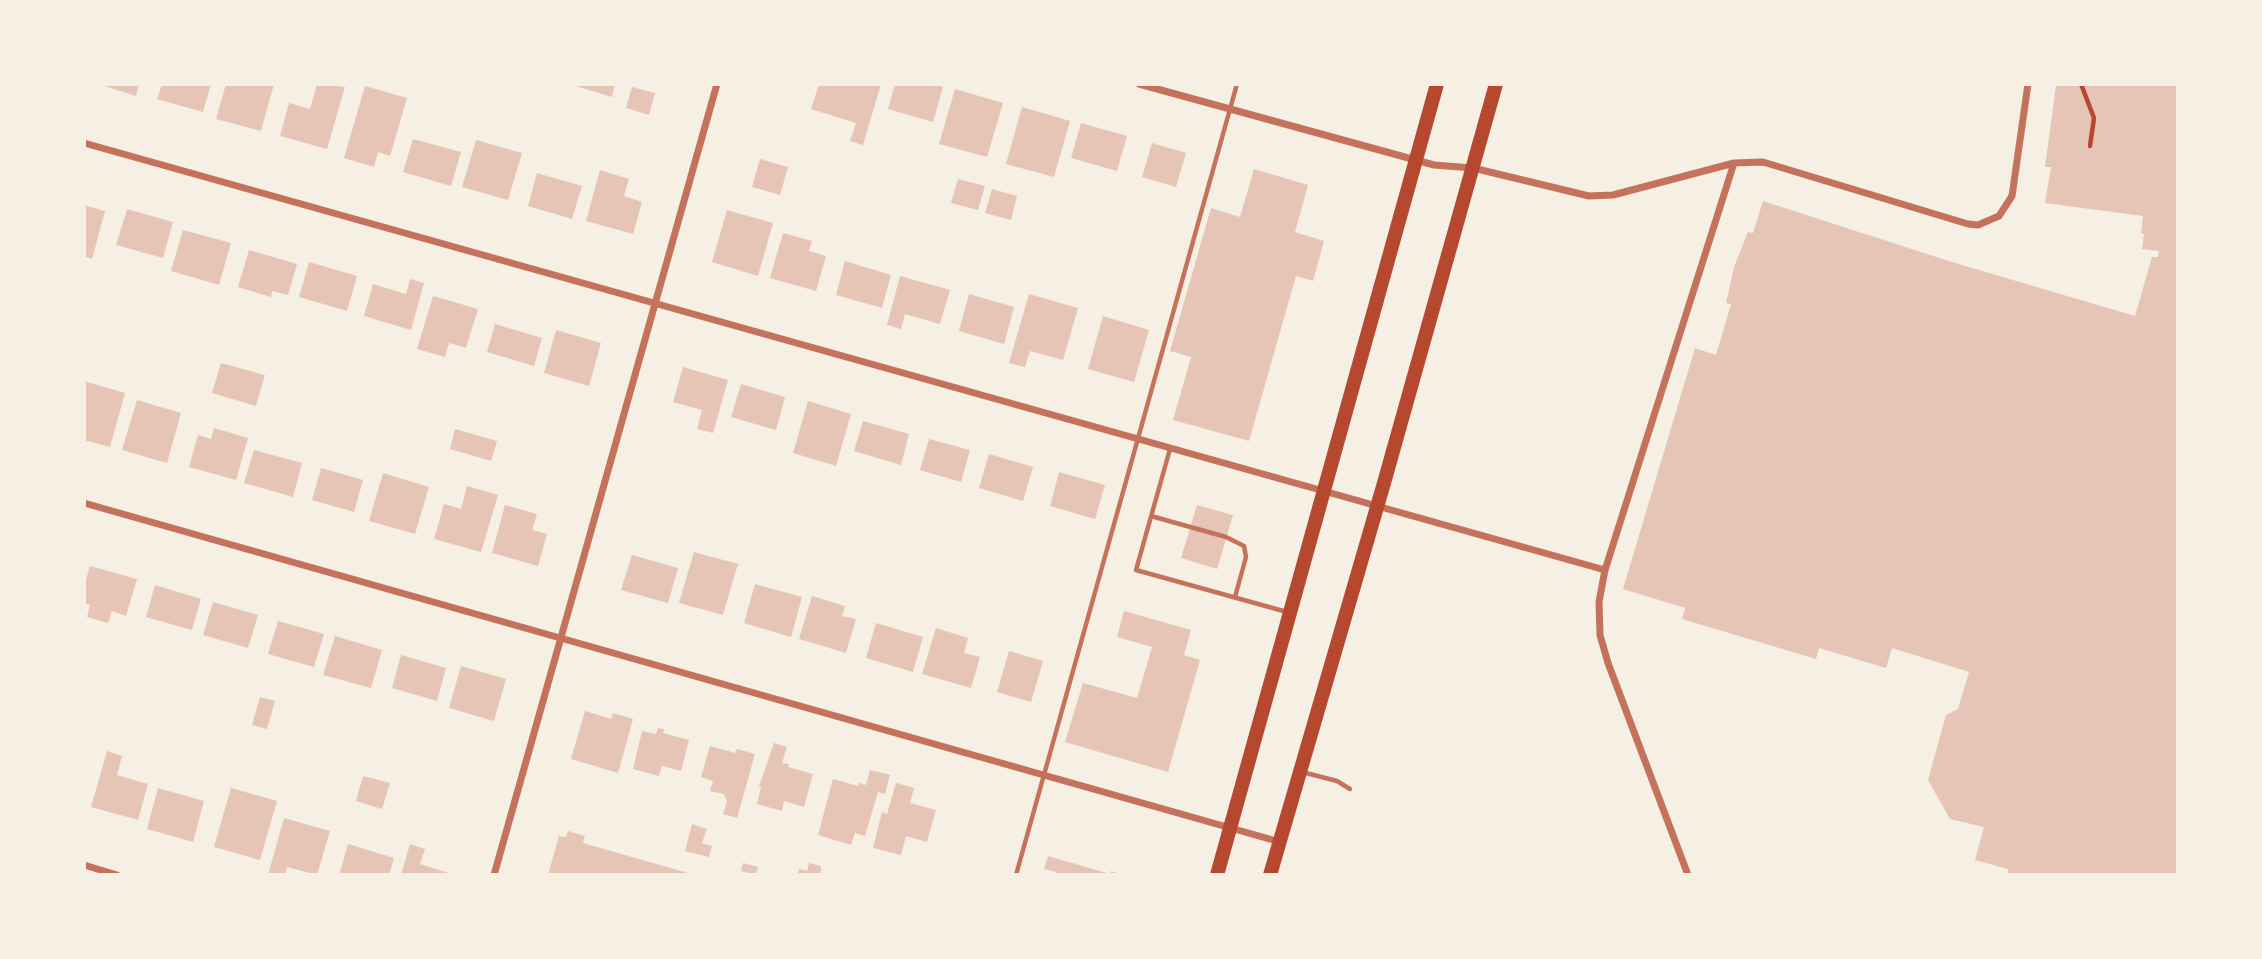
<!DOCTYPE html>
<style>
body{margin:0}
#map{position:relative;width:2262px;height:959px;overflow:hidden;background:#f6efe4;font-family:"Asap Condensed",sans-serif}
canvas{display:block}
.frame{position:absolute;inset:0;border:86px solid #f6efe4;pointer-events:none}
</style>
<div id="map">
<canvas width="2262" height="959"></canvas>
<div class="frame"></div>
</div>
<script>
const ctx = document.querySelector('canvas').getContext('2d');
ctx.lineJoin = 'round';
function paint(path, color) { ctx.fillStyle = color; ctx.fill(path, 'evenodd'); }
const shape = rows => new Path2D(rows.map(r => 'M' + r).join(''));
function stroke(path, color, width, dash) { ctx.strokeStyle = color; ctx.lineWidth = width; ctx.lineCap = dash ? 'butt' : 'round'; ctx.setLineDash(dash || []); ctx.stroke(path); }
paint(shape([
 [98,84,139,84,136,96],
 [162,84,211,84,203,112,157,99],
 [226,84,274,84,261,131,216,119],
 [317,84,345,87,327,149,280,136,289,103,310,109],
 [569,84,615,84,612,97],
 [819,84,881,84,863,145,850,141,856,123,811,109],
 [895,84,933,84,943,87,933,122,888,109],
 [2062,84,2178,84,2178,875,2007,875,2008,869,1975,860,1984,827,1950,819,1928,780,1946,715,1958,709,1969,672,1892,648,1886,668,1819,648,1816,659,1682,619,1685,608,1623,589,1695,348,1716,355,1731,304,1726,303,1734,267,1748,232,1753,233,1763,201,1952,262,2135,316,2152,257,2158,257,2159,251,2142,249,2144,234,2141,233,2143,216,2045,203,2051,167,2045,167,2056,86,2062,86],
 [365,86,407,98,390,156,378,152,374,167,344,158],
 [632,87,655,93,649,115,626,108],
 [955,89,1003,103,987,157,939,144],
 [1022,107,1070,121,1054,177,1006,164],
 [1081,123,1127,136,1117,171,1071,158],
 [413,139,461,152,451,186,403,172],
 [476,140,522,153,508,200,462,187],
 [1152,143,1186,153,1176,187,1142,177],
 [760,159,788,167,780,195,752,187],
 [1254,169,1308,185,1295,232,1324,241,1313,281,1296,276,1249,441,1173,420,1191,357,1170,351,1211,208,1240,217],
 [600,170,629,179,624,196,642,202,633,234,586,221],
 [537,173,582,186,572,219,528,206],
 [958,179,985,186,978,210,951,203],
 [992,189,1017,196,1011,220,985,213],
 [84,205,105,211,92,259,84,256],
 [127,209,173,222,163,258,116,245],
 [727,210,773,223,758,276,712,262],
 [183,230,231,243,219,285,171,271],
 [783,233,812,241,809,251,826,256,816,291,770,278],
 [249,250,297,264,288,295,272,291,271,297,238,287],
 [845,261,891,275,882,308,836,295],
 [309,262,357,276,347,311,299,297],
 [900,276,950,290,940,324,905,314,901,329,887,325],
 [410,279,424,283,411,330,364,316,373,284,406,294],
 [969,294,1014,307,1004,344,959,331],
 [1029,294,1078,308,1063,360,1030,351,1025,367,1009,363],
 [433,296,478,309,466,348,449,343,445,357,417,349],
 [1103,316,1149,330,1134,382,1088,369],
 [495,324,542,338,534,366,487,352],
 [556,330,601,343,589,386,544,373],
 [221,363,265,375,256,406,212,393],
 [683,367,728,380,713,433,697,429,702,410,673,402],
 [84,381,125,393,110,447,84,440],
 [741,384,785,397,776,430,731,417],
 [137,400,181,413,167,463,122,450],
 [808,401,851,414,836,466,793,453],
 [863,421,909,434,901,465,854,451],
 [214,428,248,438,236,480,189,467,198,435,211,439],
 [455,429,497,441,491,461,450,449],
 [929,439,970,450,961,482,920,470],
 [254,450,302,463,293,497,244,483],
 [989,454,1033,467,1023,501,979,488],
 [321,468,363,480,354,512,312,500],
 [1059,472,1105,485,1095,519,1050,506],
 [383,473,429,487,415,534,369,521],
 [467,486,498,495,481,552,434,539,444,504,461,509],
 [505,505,537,514,532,530,547,534,538,566,492,553],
 [1197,505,1233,515,1217,569,1181,558],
 [694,552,738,564,723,615,679,603],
 [632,555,678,568,668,603,621,590],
 [90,566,137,579,126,616,112,611,108,623,87,617,90,605,84,603,84,586],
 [755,584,802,597,791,637,744,623],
 [155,585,201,599,192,630,146,617],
 [812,596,845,606,842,616,856,619,846,653,799,639],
 [213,602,258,615,248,648,203,635],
 [1124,611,1191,630,1184,655,1200,660,1168,772,1065,742,1083,683,1137,698,1152,647,1117,637],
 [278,621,324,634,314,667,268,654],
 [876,623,923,637,913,672,866,658],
 [936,628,968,638,964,653,980,657,971,688,922,674],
 [335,636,382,650,371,688,323,675],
 [1009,651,1043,661,1031,702,997,692],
 [401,655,446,668,437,701,392,688],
 [461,666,506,679,494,721,449,708],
 [260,697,275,701,267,729,252,725],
 [585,711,611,719,613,713,633,719,618,773,571,759],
 [658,728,664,729,663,733,689,740,681,771,662,766,659,776,633,769,642,731,656,734],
 [774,743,787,747,782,763,789,764,788,767,813,774,804,807,784,801,782,811,757,804,761,787,759,786],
 [710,746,735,753,737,749,755,754,737,818,723,814,727,802,724,794,710,791,713,781,701,777],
 [107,751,122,756,117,775,148,784,138,820,91,807],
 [870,770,890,775,885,794,878,792,865,836,855,833,851,845,818,835,833,779,858,786,859,783,866,785],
 [363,776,390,783,382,809,356,801],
 [896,783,914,788,910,803,936,810,927,842,906,836,901,855,873,848,882,812,887,814],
 [158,788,204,801,193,842,147,829],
 [231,788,277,801,260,860,214,847],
 [284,818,330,831,317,875,287,867,285,875,268,875],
 [692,824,707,829,702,843,712,846,709,857,685,851],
 [568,831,585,836,583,843,695,875,548,875,559,836,566,837],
 [348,844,394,858,389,875,339,875],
 [410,844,425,849,420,864,455,875,401,875],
 [1048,856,1110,874,1111,871,1123,875,1055,875,1056,872,1044,869],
 [743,863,758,867,756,875,741,871],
 [809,863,821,866,821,873,798,875,799,869,807,871]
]), '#e6c5b7');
stroke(shape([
 [2081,84,2094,118,2090,146]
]), '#b5482f', 4.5);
stroke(shape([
 [1170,449,1136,570,1287,612],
 [1151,516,1226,537,1244,546,1246,557,1235,597],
 [1302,772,1337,781,1350,789],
 [1016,875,1237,84]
]), '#c5725c', 4.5);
stroke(shape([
 [1139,84,1434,165,1473,168,1589,196,1613,195,1734,163],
 [84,143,1605,570],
 [84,503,1280,842],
 [84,865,117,875],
 [494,875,717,84],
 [1688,875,1608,663,1600,635,1599,602,1605,570,1734,163,1763,162,1968,224,1978,225,1999,216,2012,196,2028,84]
]), '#c5725c', 7);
stroke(shape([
 [1217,875,1437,84],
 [1270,875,1384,483,1496,84]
]), '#b5482f', 14);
</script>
